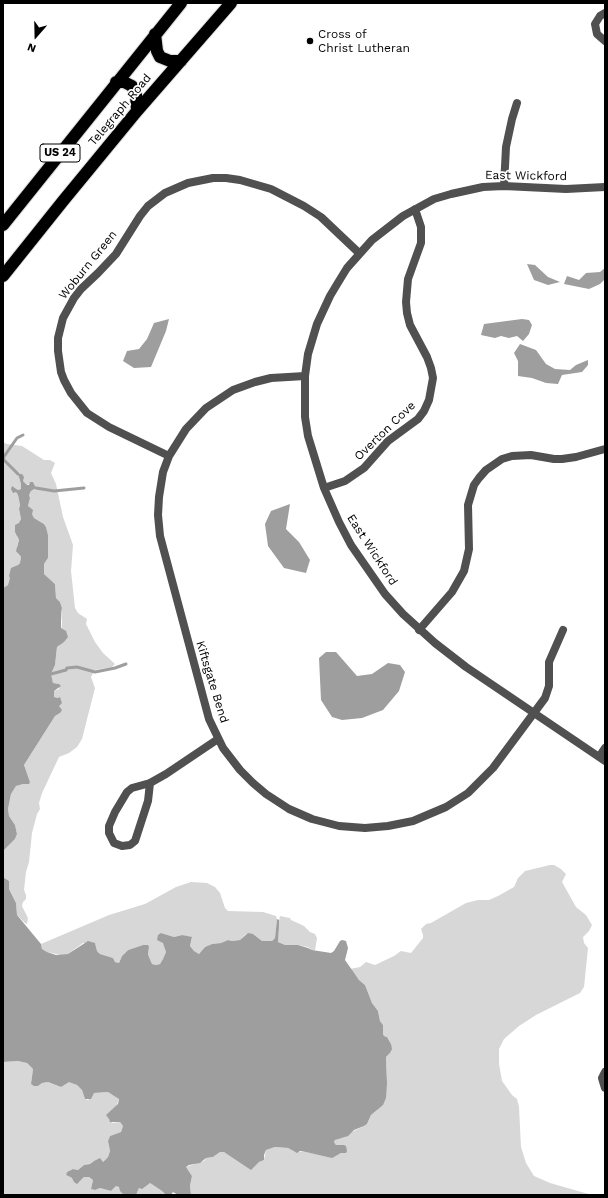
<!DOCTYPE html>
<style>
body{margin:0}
#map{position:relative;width:608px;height:1198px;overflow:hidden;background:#fff;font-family:"Work Sans",sans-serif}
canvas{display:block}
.frame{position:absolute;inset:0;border:4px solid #000;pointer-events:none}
.north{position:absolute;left:16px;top:16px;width:40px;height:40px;-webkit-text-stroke:3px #fff;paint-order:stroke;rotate:200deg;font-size:11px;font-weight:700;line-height:16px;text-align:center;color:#000}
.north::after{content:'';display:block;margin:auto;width:14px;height:18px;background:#000;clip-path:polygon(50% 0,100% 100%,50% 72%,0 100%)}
</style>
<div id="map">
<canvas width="608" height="1198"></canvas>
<div class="frame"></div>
<div class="north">N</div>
</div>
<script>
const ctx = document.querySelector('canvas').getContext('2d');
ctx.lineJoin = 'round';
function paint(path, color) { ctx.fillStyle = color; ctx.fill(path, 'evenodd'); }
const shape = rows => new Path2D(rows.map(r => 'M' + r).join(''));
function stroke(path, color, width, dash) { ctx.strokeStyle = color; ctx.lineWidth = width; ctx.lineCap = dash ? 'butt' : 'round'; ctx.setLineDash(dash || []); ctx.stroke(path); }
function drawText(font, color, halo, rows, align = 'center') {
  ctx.font = font + ' "Work Sans",sans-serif'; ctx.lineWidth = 3.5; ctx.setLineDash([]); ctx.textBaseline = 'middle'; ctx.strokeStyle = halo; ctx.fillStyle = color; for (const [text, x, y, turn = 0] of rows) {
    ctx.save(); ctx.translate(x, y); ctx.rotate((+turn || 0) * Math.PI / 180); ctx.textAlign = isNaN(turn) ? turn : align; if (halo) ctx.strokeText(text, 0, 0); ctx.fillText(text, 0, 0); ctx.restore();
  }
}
paint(shape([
 [3,442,7,444,22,446,44,460,50,460,55,463,51,473,56,484,63,517,73,545,71,571,75,608,78,613,87,619,86,624,95,642,103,653,115,664,112,667,95,670,91,677,95,688,82,739,77,747,69,753,59,757,42,793,39,803,40,809,37,814,32,833,29,862,26,872,24,890,26,895,26,899,23,902,22,906,28,918,27,924,25,923,17,915,16,903,9,889,9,881,3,877,3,851,15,839,17,834,15,825,9,816,8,809,11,794,16,786,30,782,24,765,55,716,60,713,58,698,54,697,54,691,59,689,59,684,53,683,51,674,55,665,57,647,60,645,62,622,61,613,62,608,60,602,56,598,55,584,44,574,44,564,48,558,48,535,46,527,44,524,34,518,28,506,30,498,29,495,31,491,36,488,33,482,27,485,23,481,23,477,22,475,18,474,21,484,21,489,18,490,14,487,16,492,18,495,20,505,19,509,21,519,17,533,17,537,19,540,17,546,18,554,21,557,20,563,18,565,15,567,8,585,3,588],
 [550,865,554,865,561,869,566,874,562,882,576,907,586,915,592,925,589,931,583,937,584,943,588,948,584,987,580,993,536,1015,519,1026,504,1039,499,1049,499,1064,502,1081,512,1095,517,1099,519,1107,521,1147,526,1163,534,1176,550,1183,592,1195,191,1195,190,1186,192,1176,186,1167,204,1161,206,1158,213,1157,220,1152,224,1152,231,1156,251,1169,259,1162,264,1160,266,1150,275,1147,288,1148,295,1152,307,1152,332,1157,341,1153,344,1145,336,1145,334,1142,335,1140,364,1126,367,1124,371,1115,377,1110,387,1078,386,1057,390,1053,391,1044,387,1037,384,1036,383,1034,383,1025,380,1021,378,1011,372,1003,365,985,359,980,350,969,360,967,366,962,375,965,394,956,401,951,411,953,423,938,423,935,421,929,426,924,431,923,466,903,478,900,489,900,498,896,514,887,518,878,525,871],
 [191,882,207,883,215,887,220,893,225,908,228,911,263,912,276,916,277,919,275,938,272,941,262,941,253,934,246,934,240,940,232,941,228,940,221,943,212,944,205,947,199,954,194,951,190,946,192,938,182,935,174,937,161,933,166,952,163,959,160,964,156,965,152,964,149,957,148,954,149,947,143,945,128,950,122,956,119,963,115,962,113,958,100,954,97,951,95,943,83,943,68,954,61,955,47,952,42,949,41,944,109,915,145,904,176,887],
 [280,916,290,918,291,920,304,926,310,932,315,934,317,938,315,950,312,950,308,947,298,945,285,945,278,942,279,920],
 [18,1061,27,1063,33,1069,31,1084,38,1086,42,1083,48,1082,61,1087,69,1081,77,1085,82,1090,85,1099,88,1100,94,1093,108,1092,119,1098,112,1123,120,1122,123,1126,121,1132,110,1136,108,1141,110,1151,108,1157,103,1162,94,1161,90,1164,84,1165,78,1170,73,1169,67,1172,66,1175,79,1182,84,1177,89,1177,93,1180,91,1189,95,1190,100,1188,111,1191,116,1186,119,1187,124,1195,128,1195,3,1195,3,1062],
 [150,1183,162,1191,166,1195,136,1195,139,1188]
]), '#d7d7d7');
paint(shape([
 [527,264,535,265,548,277,560,282,548,285,534,280],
 [605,268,605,279,600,284,589,289,564,284,567,276,579,280,586,273,600,272],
 [169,319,166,331,151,367,134,368,123,361,127,351,139,349,147,339,154,323],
 [522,319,529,320,532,325,529,334,523,341,517,336,509,338,501,336,495,338,481,335,484,324],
 [520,344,536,350,546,364,555,369,570,370,576,365,588,360,588,365,582,372,562,375,558,384,546,383,532,378,518,376,518,361,514,353],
 [18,474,22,474,24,477,23,481,27,485,29,485,30,482,33,482,36,488,31,491,29,495,30,498,28,506,33,510,32,514,34,518,44,524,46,527,48,535,48,558,44,564,44,574,55,584,56,598,60,602,62,608,61,613,61,628,66,631,68,637,64,642,57,647,55,665,51,674,53,683,59,684,61,686,54,691,54,697,58,698,60,697,62,703,59,706,62,710,60,713,55,716,24,765,30,782,29,784,23,784,16,786,11,794,8,809,9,816,15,825,17,834,15,839,3,851,3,588,8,585,10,578,9,576,11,568,18,565,20,563,21,557,16,551,19,540,15,532,15,525,19,523,21,519,19,509,20,505,18,495,16,492,13,493,11,489,12,486,18,490,21,489,21,484],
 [290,504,286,529,299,542,310,560,306,573,284,568,268,546,265,524,271,511],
 [326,652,336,652,357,676,372,674,388,663,400,665,405,672,399,691,383,710,362,718,342,720,332,717,321,700,319,658],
 [3,877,9,881,9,889,16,903,17,915,41,944,42,949,47,952,56,955,68,954,88,941,95,943,97,951,100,954,113,958,115,962,119,963,122,956,128,950,143,945,148,945,149,947,148,954,149,957,152,964,156,965,160,964,163,959,166,952,163,943,157,940,158,935,161,933,174,937,182,935,192,937,190,946,194,951,199,954,205,947,212,944,221,943,228,940,232,941,240,940,248,933,253,934,262,941,272,941,275,938,277,919,279,920,279,926,278,942,285,945,298,945,308,948,312,950,331,953,334,951,340,941,342,940,346,941,348,948,345,960,359,980,365,985,372,1003,378,1011,380,1021,383,1025,383,1034,384,1036,387,1037,391,1044,392,1049,390,1053,386,1057,387,1083,386,1098,383,1105,371,1115,367,1124,364,1126,354,1130,348,1136,335,1140,334,1142,336,1145,344,1145,346,1146,347,1151,346,1153,341,1153,332,1158,306,1152,300,1151,297,1153,288,1148,275,1147,266,1150,264,1155,264,1160,259,1162,251,1170,224,1152,220,1152,213,1157,206,1158,200,1163,189,1165,186,1167,192,1176,190,1186,191,1195,178,1195,173,1192,171,1195,166,1195,162,1191,150,1183,142,1189,139,1188,136,1195,124,1195,120,1191,119,1187,116,1186,111,1191,100,1188,95,1190,91,1189,93,1180,89,1177,84,1177,77,1184,74,1182,72,1178,66,1175,67,1172,73,1169,78,1170,84,1165,90,1164,94,1161,100,1158,103,1162,108,1157,110,1151,108,1141,110,1136,121,1132,123,1126,120,1122,110,1122,109,1119,106,1115,118,1104,119,1099,108,1092,94,1093,91,1099,85,1099,82,1090,77,1085,69,1082,61,1087,48,1082,42,1083,38,1086,34,1086,31,1084,33,1069,27,1063,18,1061,3,1062]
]), '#9e9e9e');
stroke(shape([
 [18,474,4,460,3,458,17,438,23,435],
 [36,488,54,491,84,488],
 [51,674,66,670,67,668,77,667,95,672,115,668,126,664]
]), '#9e9e9e', 3);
const highway = shape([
 [155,34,157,51,160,57,170,61,181,61],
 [116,82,124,82,132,86,136,95,137,111],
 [3,225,181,3],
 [3,276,63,201,137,111,231,3]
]);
stroke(highway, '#dbdbdb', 14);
stroke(shape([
 [605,13,600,16,595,24,597,34,605,41],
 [504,186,506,147,512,119,517,103],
 [605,187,566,189,504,186,483,187,451,194,434,199,403,216,372,240,347,268,339,281,330,296,317,324,308,354,305,376,305,417,308,436,324,488,339,522,351,545,385,594,403,614,435,643,466,667,605,761],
 [305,376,271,378,255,382,233,390,206,408,186,429,169,456,163,472,159,497,158,515,160,536,209,719,223,748,240,770,253,783,266,794,289,809,312,819,339,826,365,828,388,826,413,821,446,807,468,793,493,768,545,698,549,686,549,662,563,630],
 [169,456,109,427,87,413,71,393,64,380,61,372,58,351,58,338,63,318,74,298,81,289,98,273,116,254,140,216,148,206,165,193,188,183,213,178,226,178,240,180,271,189,304,206,321,217,359,253],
 [324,488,345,481,364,468,388,441,418,419,424,411,429,400,433,378,431,368,427,357,410,325,407,313,406,302,408,279,421,243,421,227,415,209],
 [419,630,452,592,464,571,469,549,468,505,474,485,479,478,486,470,502,459,512,456,531,455,554,459,562,459,576,457,605,449],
 [599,757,605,748],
 [150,783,148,801,135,841,130,845,122,846,114,843,109,833,109,826,115,812,127,792,132,788,150,783,166,774,218,739],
 [605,1072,602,1078,605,1088]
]), '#505050', 8);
stroke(highway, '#000', 12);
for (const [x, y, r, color] of [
 [310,41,4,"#000"]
]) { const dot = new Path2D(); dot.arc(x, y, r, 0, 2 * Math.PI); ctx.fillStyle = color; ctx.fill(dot); stroke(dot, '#fff', 1.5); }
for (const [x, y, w] of [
 [60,153,40]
]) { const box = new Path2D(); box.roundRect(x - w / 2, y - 9, w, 18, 3); ctx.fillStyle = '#fff'; ctx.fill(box); stroke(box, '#000', 1); }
drawText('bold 11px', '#000', null, [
 ["US 24",60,153]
]);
drawText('12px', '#000', '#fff', [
 ["Cross of",318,34],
 ["Christ Lutheran",318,48]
], 'left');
drawText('12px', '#000', '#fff', [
 ["Telegraph Road",120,110,-50],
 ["East Wickford",526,176,1],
 ["Woburn Green",88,265,-51],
 ["Overton Cove",385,431,-44],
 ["East Wickford",372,550,57],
 ["Kiftsgate Bend",212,682,73]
]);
</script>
